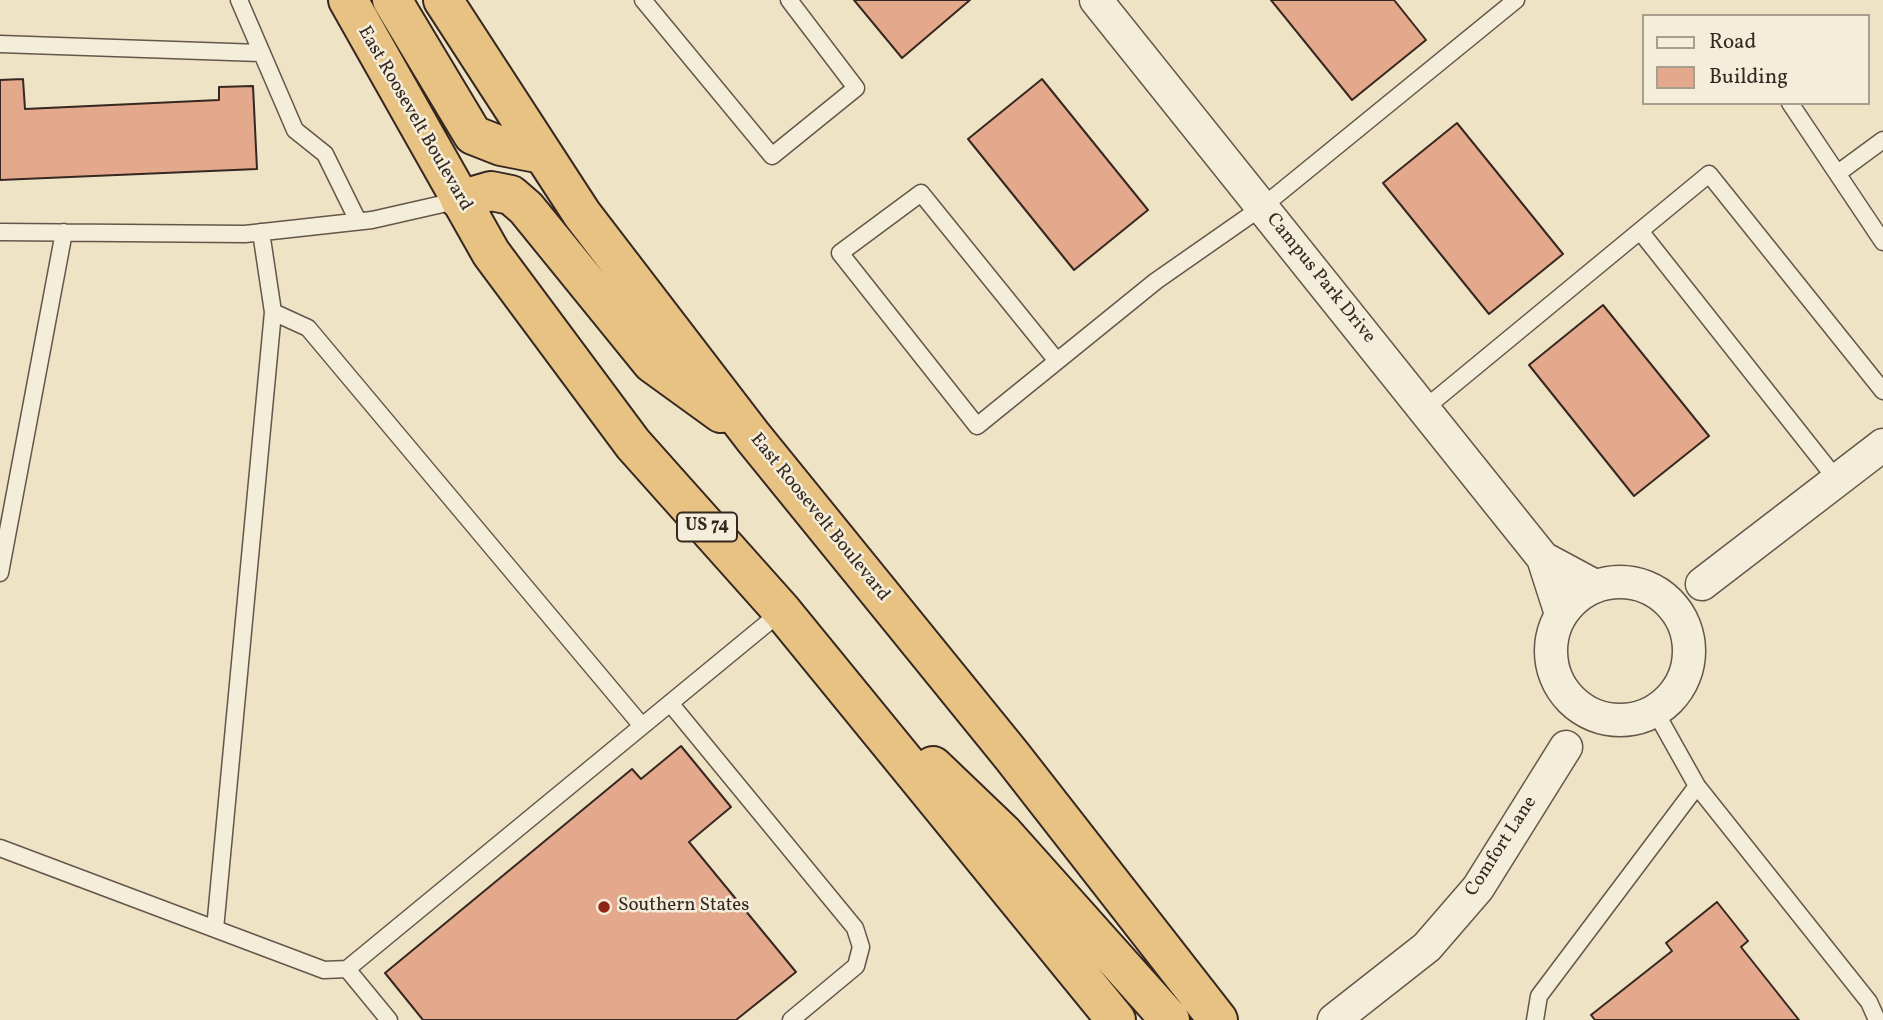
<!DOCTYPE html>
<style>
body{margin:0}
#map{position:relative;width:1883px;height:1020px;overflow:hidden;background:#eee3c5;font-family:Vollkorn,serif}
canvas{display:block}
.legend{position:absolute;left:1642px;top:14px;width:228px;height:91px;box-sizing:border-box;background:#f4edd9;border:2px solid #a89e8f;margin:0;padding:9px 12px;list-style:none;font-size:21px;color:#362721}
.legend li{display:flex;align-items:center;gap:14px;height:35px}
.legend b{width:35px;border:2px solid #a89e8f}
</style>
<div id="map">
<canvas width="1883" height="1020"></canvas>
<ul class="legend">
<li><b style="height:9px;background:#f4edd9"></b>Road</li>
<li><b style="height:19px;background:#e4a98c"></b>Building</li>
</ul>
</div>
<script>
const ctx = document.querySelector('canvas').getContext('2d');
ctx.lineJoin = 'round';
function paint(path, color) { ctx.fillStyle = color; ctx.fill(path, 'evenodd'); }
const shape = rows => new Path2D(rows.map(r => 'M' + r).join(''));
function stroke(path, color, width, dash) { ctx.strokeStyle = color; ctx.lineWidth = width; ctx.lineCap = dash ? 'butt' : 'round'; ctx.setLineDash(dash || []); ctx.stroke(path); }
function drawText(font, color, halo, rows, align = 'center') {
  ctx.font = font + ' Vollkorn,serif'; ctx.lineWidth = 5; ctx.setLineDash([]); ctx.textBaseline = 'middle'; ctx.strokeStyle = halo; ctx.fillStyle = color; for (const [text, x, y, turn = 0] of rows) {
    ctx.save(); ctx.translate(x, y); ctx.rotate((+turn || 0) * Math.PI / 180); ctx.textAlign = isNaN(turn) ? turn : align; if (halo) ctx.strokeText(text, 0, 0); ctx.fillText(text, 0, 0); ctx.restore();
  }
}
const building = shape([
 [854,0,970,0,902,58,854,0],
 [1271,0,1394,0,1426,40,1352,100,1271,0],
 [23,79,25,109,219,100,219,87,253,86,257,169,0,180,0,80,23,79],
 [1042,79,1148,210,1074,270,968,139,1042,79],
 [1457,123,1563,254,1489,314,1383,183,1457,123],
 [1603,305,1709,436,1634,496,1529,365,1603,305],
 [681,746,731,807,689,842,796,972,736,1020,423,1020,385,973,632,769,641,779,681,746],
 [1717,902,1748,941,1741,947,1799,1020,1595,1020,1591,1015,1672,951,1666,943,1717,902]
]);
paint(building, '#e4a98c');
stroke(building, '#362721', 2);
const lane = shape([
 [239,0,295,130,325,154,358,221],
 [643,0,772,156,856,88,789,0],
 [0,44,260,53],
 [1790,103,1883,242],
 [1838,173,1883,140],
 [1640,231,1837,480],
 [0,232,245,234,372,220,460,200],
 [273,312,308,328,642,726],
 [1057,361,921,193,840,253,977,426,1156,281,1262,207,1516,0],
 [1424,409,1709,174,1883,391],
 [0,573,64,232],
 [670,703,855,928,861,947,856,966,791,1020],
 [1655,711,1697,786,1869,1002,1877,1020],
 [0,848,324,970,347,969,782,611],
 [215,929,273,312,261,232],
 [347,969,389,1020],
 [1535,1020,1539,996,1697,786]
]);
const street = shape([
 [1096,0,1543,558],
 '1551 651a69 69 0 1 1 138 0a69 69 0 1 1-138 0Z',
 [1702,584,1883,445],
 [1561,614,1543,558,1595,586],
 [1334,1020,1427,947,1478,888,1566,747]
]);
const highway = shape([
 [348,0,491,253,633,444,782,611,1116,1020],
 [392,0,473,135,501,146,542,154],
 [443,0,582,214,753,437,1012,756,1218,1020],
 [460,200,491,191,511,195,526,208,652,363,721,413],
 [933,766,1003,833,1170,1020]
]);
stroke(lane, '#64564a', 19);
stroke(street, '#64564a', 35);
stroke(highway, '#362721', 42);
stroke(lane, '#f4edd9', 16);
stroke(street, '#f4edd9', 32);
stroke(highway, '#e7c282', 38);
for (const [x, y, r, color] of [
 [604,907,7,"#8f2418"]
]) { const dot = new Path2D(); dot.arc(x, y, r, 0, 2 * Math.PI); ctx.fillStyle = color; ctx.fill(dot); stroke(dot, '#f4edd9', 2.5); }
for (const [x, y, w] of [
 [707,527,60]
]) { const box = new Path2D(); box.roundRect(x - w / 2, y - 14.5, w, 29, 5); ctx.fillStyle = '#f4edd9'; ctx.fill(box); stroke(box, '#362721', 2); }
drawText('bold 18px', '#362721', null, [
 ["US 74",707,527]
]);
drawText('19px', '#362721', '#f4edd9', [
 ["East Roosevelt Boulevard",414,119,60],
 ["Campus Park Drive",1320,279,51],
 ["East Roosevelt Boulevard",819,518,51],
 ["Comfort Lane",1502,847,-57]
]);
drawText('19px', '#362721', '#f4edd9', [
 ["Southern States",618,907]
], 'left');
</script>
